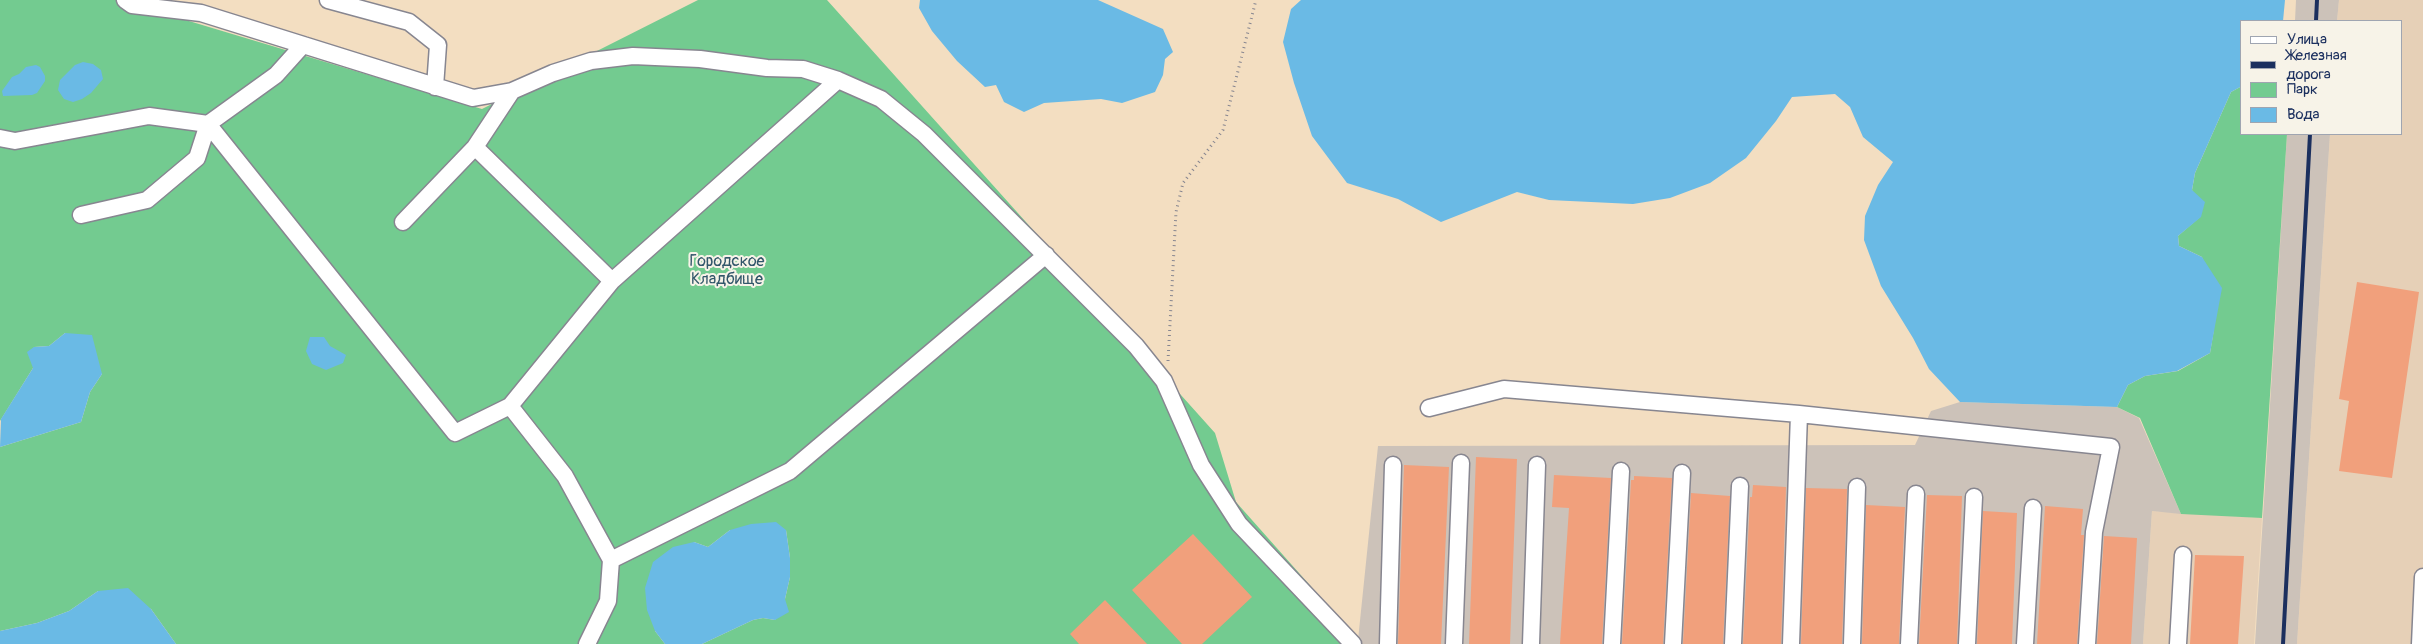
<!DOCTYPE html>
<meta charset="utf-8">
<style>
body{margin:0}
#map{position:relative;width:2423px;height:644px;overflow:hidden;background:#f3dec1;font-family:Pangolin,sans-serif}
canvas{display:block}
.legend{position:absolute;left:2240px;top:20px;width:162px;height:115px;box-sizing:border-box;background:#f7f3e8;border:1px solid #9fa5b1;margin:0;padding:6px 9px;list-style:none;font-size:15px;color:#1b2f5e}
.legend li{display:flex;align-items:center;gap:10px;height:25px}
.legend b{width:25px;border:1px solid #9fa5b1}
</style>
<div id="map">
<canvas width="2423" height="644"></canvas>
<ul class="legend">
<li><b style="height:6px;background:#fff"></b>Улица</li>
<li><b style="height:6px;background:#1b2f5e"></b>Железная дорога</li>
<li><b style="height:14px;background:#73cb90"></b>Парк</li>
<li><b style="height:14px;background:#6abae5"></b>Вода</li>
</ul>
</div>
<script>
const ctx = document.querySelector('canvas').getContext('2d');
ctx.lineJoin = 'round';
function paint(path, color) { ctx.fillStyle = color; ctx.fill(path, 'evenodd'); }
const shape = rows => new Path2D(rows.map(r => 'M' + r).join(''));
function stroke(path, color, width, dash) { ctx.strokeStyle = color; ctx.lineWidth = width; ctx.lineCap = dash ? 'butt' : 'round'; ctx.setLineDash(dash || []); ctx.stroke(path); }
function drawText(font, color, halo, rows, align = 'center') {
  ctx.font = font + ' Pangolin,sans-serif'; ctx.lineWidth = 4; ctx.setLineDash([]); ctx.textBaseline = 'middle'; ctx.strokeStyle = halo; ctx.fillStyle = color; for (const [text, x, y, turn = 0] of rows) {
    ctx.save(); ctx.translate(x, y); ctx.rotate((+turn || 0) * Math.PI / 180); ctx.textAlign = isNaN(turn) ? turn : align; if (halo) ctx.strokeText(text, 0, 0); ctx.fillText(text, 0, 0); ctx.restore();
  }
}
paint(shape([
 [2339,0,2423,0,2423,644,2297,644,2330,134,2402,134,2402,21,2337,21],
 [2152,511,2262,518,2254,644,2143,644]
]), '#e6d0b7');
paint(shape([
 [2296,0,2339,0,2337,21,2295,21],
 [2287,134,2330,134,2297,644,2255,644],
 [1960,402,2117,407,2139,418,2181,514,2152,511,2143,644,1362,644,1358,640,1378,446,1915,445,1931,411]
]), '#ccc2b9');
paint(shape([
 [0,0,119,0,482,109,698,0,827,0,1215,433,1236,502,1362,644,702,644,753,620,763,618,775,620,785,599,790,577,790,558,786,530,730,530,708,547,694,542,655,631,665,644,176,644,151,609,98,591,69,611,37,623,0,631,0,447,81,422,90,392,102,374,65,333,49,346,34,347,33,368,0,421],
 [2242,86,2242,134,2287,134,2262,518,2181,514,2140,418,2117,407,2128,385,2145,376,2178,371,2210,353,2214,329,2202,257,2179,246,2178,236,2201,216,2192,190,2195,173,2231,92]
]), '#73cb90');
paint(shape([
 [920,0,1098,0,1163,29,1173,52,1165,59,1163,75,1155,92,1122,103,1101,99,1044,103,1024,112,1004,102,996,85,985,87,957,61,932,31,919,8],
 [1301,0,2285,0,2283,21,2242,21,2242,86,2231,92,2195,173,2192,190,2205,202,2201,217,2178,236,2179,246,2202,257,2222,288,2210,353,2177,371,2145,376,2128,385,2117,407,1960,402,1929,369,1913,338,1881,286,1864,240,1865,216,1878,185,1893,162,1863,137,1850,107,1835,94,1792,97,1776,121,1746,158,1710,183,1670,198,1633,204,1549,200,1517,192,1441,222,1398,199,1347,183,1312,136,1294,83,1283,42,1291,9],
 [83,62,93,64,101,70,103,79,91,93,82,99,73,102,64,99,58,90,60,80,75,65],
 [36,65,40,67,45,76,45,81,37,93,32,95,3,96,2,91,12,77,19,74,26,67],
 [65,333,92,335,102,374,90,392,81,422,0,447,1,419,33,368,27,352,34,347,49,346],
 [310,337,324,337,330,346,346,355,343,363,326,370,312,364,306,351],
 [776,522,786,530,790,558,790,577,785,599,789,612,775,620,763,618,753,620,702,644,665,644,655,631,647,610,645,588,653,562,673,547,694,542,708,547,730,530,751,524],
 [128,588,151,609,176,644,0,644,0,631,37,623,69,611,98,591]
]), '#6abae5');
paint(shape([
 [2357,282,2419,292,2392,478,2339,471,2349,401,2339,399],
 [1476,457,1517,459,1510,644,1469,644],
 [1404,465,1449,467,1441,644,1398,644],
 [1554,475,1611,478,1602,644,1560,644,1569,508,1552,507],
 [1634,476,1672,478,1663,644,1622,644,1631,480,1634,480],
 [1753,485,1786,487,1781,644,1743,644,1750,497,1752,497],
 [1806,488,1847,489,1842,644,1801,644],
 [1691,493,1730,496,1723,644,1683,644],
 [1927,495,1962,496,1957,644,1919,644],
 [1866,505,1905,507,1899,644,1862,644],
 [2045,506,2083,509,2081,535,2084,535,2077,644,2037,644],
 [1983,511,2017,513,2012,644,1977,644],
 [1193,534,1252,597,1202,644,1182,644,1132,590],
 [2104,536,2137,538,2131,644,2097,644],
 [2195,555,2244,556,2238,644,2190,644],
 [1105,600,1147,644,1079,644,1070,634]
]), '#f1a07c');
const minor = shape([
 [125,0,132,5,201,13,473,98,512,91,553,73,591,61,633,56,700,59,767,68,803,69,838,80,881,99,924,134,1136,346,1164,381,1201,465,1239,524,1353,644],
 [328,0,409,22,438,45,435,87],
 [303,45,276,75,208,124,455,433,510,406,612,281,838,80],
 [0,138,15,141,149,116,208,124,197,158,147,200,81,215],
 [475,147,612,281],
 [403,222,475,147,512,91],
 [510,406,565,476,611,560,790,471,1046,255],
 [1429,408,1504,389,1799,414,2111,447,2094,532,2087,644],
 [587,644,608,601,611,560],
 [1388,644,1393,465],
 [1454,644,1461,463],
 [1531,644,1537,465],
 [1612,644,1621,471],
 [1673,644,1682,473],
 [1733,644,1740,486],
 [1791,644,1799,414],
 [1852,644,1857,487],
 [1909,644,1916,494],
 [1967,644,1974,497],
 [2025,644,2033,508],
 [2178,644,2183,555],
 [2420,644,2423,577]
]);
stroke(minor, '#878690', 19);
stroke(shape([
 [1168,361,1176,212,1183,183,1223,130,1256,0]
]), '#878690', 3, [1, 4]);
stroke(minor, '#fff', 16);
stroke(shape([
 [2316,21,2317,0],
 [2283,644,2310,134]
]), '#1b2f5e', 4);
drawText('16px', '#31566a', '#f7f3e8', [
 ["Городское",727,262],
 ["Кладбище",727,280]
]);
</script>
